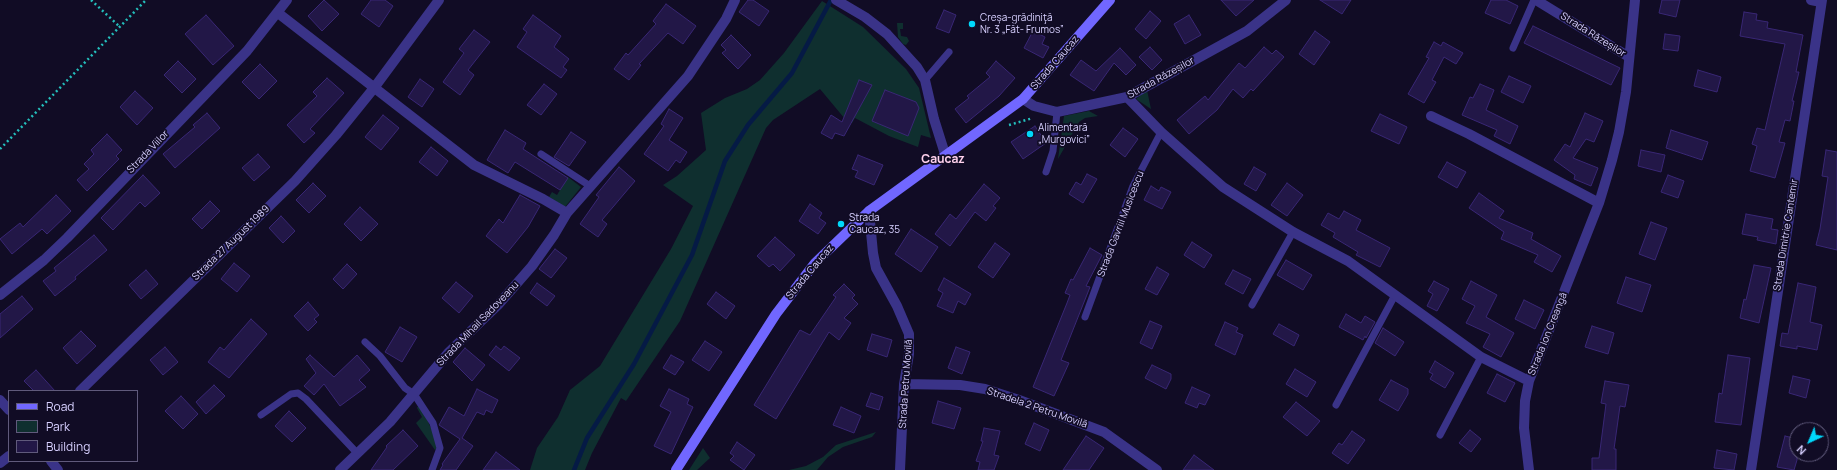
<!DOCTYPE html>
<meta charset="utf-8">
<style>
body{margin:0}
#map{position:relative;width:1837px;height:470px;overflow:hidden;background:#110c25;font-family:Manrope,sans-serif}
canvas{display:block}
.legend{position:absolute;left:8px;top:390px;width:130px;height:72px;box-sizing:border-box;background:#110c25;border:1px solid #605a7c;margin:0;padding:5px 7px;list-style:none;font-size:12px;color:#d7d0ff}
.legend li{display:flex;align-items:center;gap:8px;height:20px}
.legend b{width:20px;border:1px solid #605a7c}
.north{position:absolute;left:1789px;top:422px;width:40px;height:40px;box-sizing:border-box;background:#110c25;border:1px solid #605a7c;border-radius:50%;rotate:224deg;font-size:11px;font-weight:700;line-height:16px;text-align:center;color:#d7d0ff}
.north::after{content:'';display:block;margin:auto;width:14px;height:18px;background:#00d8fb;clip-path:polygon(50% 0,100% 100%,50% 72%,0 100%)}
</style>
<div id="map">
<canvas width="1837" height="470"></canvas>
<ul class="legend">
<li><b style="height:5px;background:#7167ff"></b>Road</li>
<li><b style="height:11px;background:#0f2f2f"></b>Park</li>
<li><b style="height:11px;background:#221747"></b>Building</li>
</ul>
<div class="north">N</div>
</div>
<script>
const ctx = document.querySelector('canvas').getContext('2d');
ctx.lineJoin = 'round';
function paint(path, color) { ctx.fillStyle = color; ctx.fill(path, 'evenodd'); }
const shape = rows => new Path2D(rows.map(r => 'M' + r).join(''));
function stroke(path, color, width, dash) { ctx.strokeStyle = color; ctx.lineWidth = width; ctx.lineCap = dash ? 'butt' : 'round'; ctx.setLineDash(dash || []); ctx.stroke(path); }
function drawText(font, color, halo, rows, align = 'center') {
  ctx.font = font + ' Manrope,sans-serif'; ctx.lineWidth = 3.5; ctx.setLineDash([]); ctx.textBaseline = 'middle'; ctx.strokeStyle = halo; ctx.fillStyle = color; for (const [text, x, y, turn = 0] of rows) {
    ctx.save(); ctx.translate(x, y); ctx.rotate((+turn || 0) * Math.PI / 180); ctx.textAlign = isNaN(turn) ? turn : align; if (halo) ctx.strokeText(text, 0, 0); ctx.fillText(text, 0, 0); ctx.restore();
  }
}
paint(shape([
 [822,1,863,27,906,69,919,88,931,138,921,135,918,147,889,136,855,118,852,123,845,119,820,89,773,120,766,128,680,321,626,401,621,398,592,453,585,470,530,470,537,448,558,417,570,390,600,366,671,249,693,206,663,185,677,176,706,150,701,113,725,98,747,89,760,80,784,53],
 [897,23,903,23,903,29,900,29,901,36,907,37,909,41,906,45,903,44,898,37],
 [1147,90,1151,109,1136,99],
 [1089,111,1098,116,1085,118,1079,122,1058,159,1064,116],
 [568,177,581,187,565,207,549,197,552,192,557,195],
 [418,406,425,415,435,437,437,448,435,450,416,423,422,417,417,408],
 [876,432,872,437,843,447,828,457,817,470,789,470,806,466,823,457,836,445],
 [703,448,710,458,697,470,689,470]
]), '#0f2f2f');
stroke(shape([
 [574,470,587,438,634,364,692,255,725,161,748,125,792,73,831,0]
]), '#051a45', 4.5);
const building = shape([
 [324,0,339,14,322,31,308,16,324,0],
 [371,0,385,0,393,6,379,27,361,14,371,0],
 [748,0,753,0,769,11,759,26,739,12,748,0],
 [1221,0,1254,0,1236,16,1221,0],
 [1320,0,1351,0,1342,14,1320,0],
 [1491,0,1506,0,1518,6,1510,24,1485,13,1491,0],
 [1662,0,1680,0,1676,17,1659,13,1662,0],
 [666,4,696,26,683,44,668,33,639,64,641,65,629,80,614,69,626,53,628,55,656,24,653,21,666,4],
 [944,10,956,15,949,33,936,28,944,10],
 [1150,11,1161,21,1146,39,1135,29,1150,11],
 [1744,12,1757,14,1756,20,1768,22,1767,28,1803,35,1796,72,1799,72,1792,101,1794,101,1790,121,1785,120,1779,142,1785,143,1775,178,1750,171,1757,146,1752,144,1757,128,1765,130,1785,44,1740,36,1744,12],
 [206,15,234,46,213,65,185,34,206,15],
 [533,15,561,36,554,47,569,59,563,67,567,70,561,78,517,47,527,32,523,29,533,15],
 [1189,15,1201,35,1185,44,1174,24,1189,15],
 [1533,26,1620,68,1611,85,1524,43,1533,26],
 [474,30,490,42,468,70,474,75,460,95,443,82,464,53,459,49,474,30],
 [1033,31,1045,37,1042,44,1049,47,1043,58,1024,48,1033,31],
 [1315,31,1330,42,1314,65,1299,54,1315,31],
 [1665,34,1680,36,1678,51,1663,49,1665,34],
 [731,35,751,55,738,69,722,53,726,50,721,45,731,35],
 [1434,42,1441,46,1443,42,1463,53,1456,64,1444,57,1432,80,1436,82,1424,103,1408,94,1429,58,1426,57,1434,42],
 [1150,47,1162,60,1152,70,1139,57,1150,47],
 [1264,47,1272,54,1276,50,1284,57,1253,91,1251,89,1243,98,1233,89,1217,110,1189,134,1177,120,1205,96,1208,100,1239,63,1245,68,1264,47],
 [1120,48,1136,65,1126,75,1114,63,1094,91,1070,75,1081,60,1096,71,1120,48],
 [178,61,196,79,182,93,164,75,178,61],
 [996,61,1015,78,999,96,966,123,955,109,969,98,967,96,990,77,986,73,996,61],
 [260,64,277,81,259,99,242,82,260,64],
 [1698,70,1721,77,1717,92,1694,86,1698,70],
 [1509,76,1531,86,1523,103,1501,92,1509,76],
 [327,78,344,93,310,129,315,133,304,143,287,125,317,96,313,92,327,78],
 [420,79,434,89,422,107,408,97,420,79],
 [859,80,872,85,844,136,835,133,832,139,821,133,831,115,842,122,859,80],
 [544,84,557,94,541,115,527,105,544,84],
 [1480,84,1494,90,1486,110,1518,126,1510,144,1494,136,1497,130,1462,115,1470,97,1473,98,1480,84],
 [885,90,916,102,919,108,908,136,872,121,885,90],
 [135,91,153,108,137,125,120,107,135,91],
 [669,109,683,118,669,140,687,152,680,163,676,160,668,171,644,154,664,126,661,124,669,109],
 [207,113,220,128,175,168,163,154,195,127,193,125,207,113],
 [1585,113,1603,121,1594,142,1586,139,1573,158,1598,168,1591,186,1574,179,1575,175,1554,160,1565,144,1570,147,1585,113],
 [1380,114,1407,127,1399,144,1371,131,1380,114],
 [383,115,399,128,381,150,365,137,383,115],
 [1035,126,1046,143,1023,159,1011,142,1035,126],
 [1123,128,1138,139,1125,157,1110,145,1123,128],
 [505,130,526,143,523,149,568,178,560,190,515,162,508,173,487,160,505,130],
 [1671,130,1708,142,1702,160,1666,148,1671,130],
 [571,132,586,142,569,166,554,157,571,132],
 [107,134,122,150,116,156,119,159,87,191,77,180,89,169,84,164,94,154,91,150,107,134],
 [431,147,448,161,437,176,419,162,431,147],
 [1641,150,1665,155,1661,172,1638,166,1641,150],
 [1826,150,1837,152,1837,250,1816,245,1820,229,1828,177,1822,176,1826,150],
 [258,154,270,167,254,181,242,168,258,154],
 [858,155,883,165,874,185,855,177,858,171,852,169,858,155],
 [1447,162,1466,172,1457,188,1438,177,1447,162],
 [619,167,635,181,602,220,607,224,598,237,580,224,599,197,596,195,619,167],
 [1254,167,1266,174,1256,191,1244,184,1254,167],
 [1087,174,1097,179,1083,203,1069,194,1076,182,1081,185,1087,174],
 [143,175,160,193,145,207,140,202,113,230,101,218,143,175],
 [1668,175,1684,181,1678,198,1661,192,1668,175],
 [313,183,326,196,309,213,296,200,313,183],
 [1287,183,1303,195,1287,216,1271,205,1287,183],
 [984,184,1000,198,993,206,996,208,986,221,975,212,950,246,935,234,950,214,956,219,984,184],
 [1151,186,1159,191,1161,187,1171,192,1162,209,1144,200,1151,186],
 [1479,193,1504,211,1499,218,1533,233,1531,239,1561,256,1552,272,1534,262,1538,255,1501,239,1504,232,1469,208,1479,193],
 [56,195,71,211,47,234,42,229,12,254,0,239,20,223,23,227,56,195],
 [520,195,540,206,528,227,507,253,486,236,499,219,503,223,520,195],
 [210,201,220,211,202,229,192,219,210,201],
 [810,204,822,213,819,218,826,223,818,234,799,221,810,204],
 [360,207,378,224,361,241,344,224,360,207],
 [1344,211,1361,220,1356,230,1390,248,1380,267,1356,255,1358,252,1333,237,1335,233,1321,225,1328,213,1339,219,1344,211],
 [1746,214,1773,219,1771,229,1778,230,1776,244,1757,240,1758,237,1742,234,1746,214],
 [281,216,295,231,283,243,269,228,281,216],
 [1651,222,1667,228,1655,260,1639,254,1651,222],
 [911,229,938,247,921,272,895,254,911,229],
 [94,235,107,250,75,277,76,279,55,296,43,281,56,271,54,268,94,235],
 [775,237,795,255,780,271,773,264,769,267,757,256,775,237],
 [1192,242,1212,255,1204,268,1184,255,1192,242],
 [995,243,1010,254,993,278,978,267,995,243],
 [1090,248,1102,255,1086,286,1090,287,1061,360,1069,363,1054,396,1033,387,1067,303,1070,295,1065,293,1071,279,1073,280,1090,248],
 [555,249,567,258,551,278,539,269,555,249],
 [1286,260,1312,275,1303,290,1277,275,1286,260],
 [234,263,250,276,237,292,221,279,234,263],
 [347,264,357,274,343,289,333,279,347,264],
 [1754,265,1771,268,1759,323,1740,318,1744,299,1746,300,1754,265],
 [1157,267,1169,274,1157,295,1145,289,1157,267],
 [146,270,158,284,141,299,129,285,146,270],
 [1233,270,1251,279,1243,294,1225,284,1233,270],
 [1626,277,1651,285,1642,312,1617,303,1626,277],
 [944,278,971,294,965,305,958,301,953,313,937,306,943,293,938,290,944,278],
 [1434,281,1449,289,1437,311,1427,306,1433,294,1428,291,1434,281],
 [1471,281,1497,295,1486,317,1514,333,1501,357,1483,347,1490,334,1466,323,1475,306,1462,299,1471,281],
 [456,282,473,296,459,313,442,298,456,282],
 [537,283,555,296,547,306,530,293,537,283],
 [1798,283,1816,287,1810,322,1822,325,1817,350,1797,346,1797,349,1780,346,1782,333,1788,334,1798,283],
 [844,284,855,295,852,298,858,304,844,318,851,323,839,340,829,332,776,419,754,405,800,330,810,335,836,297,833,295,844,284],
 [716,292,735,306,726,319,707,304,716,292],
 [22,296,33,309,0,338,0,314,22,296],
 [1524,300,1544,310,1535,329,1515,319,1524,300],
 [308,302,319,315,314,319,317,322,308,331,294,316,308,302],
 [1346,314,1361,323,1365,316,1375,322,1366,338,1365,336,1363,340,1339,327,1346,314],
 [251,319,267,334,229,378,208,362,220,347,224,350,251,319],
 [1150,321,1162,326,1152,349,1140,343,1150,321],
 [1225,322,1238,328,1236,332,1243,335,1235,355,1215,345,1225,322],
 [1279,324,1299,335,1294,346,1273,334,1279,324],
 [1592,326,1614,333,1608,354,1585,347,1592,326],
 [400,327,417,337,402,362,385,352,400,327],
 [1383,328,1404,342,1395,356,1375,343,1383,328],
 [81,331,96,346,77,364,63,348,81,331],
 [872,334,892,340,887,357,867,350,872,334],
 [705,341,722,352,709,371,692,360,705,341],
 [496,346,501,350,504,346,520,358,509,371,489,355,496,346],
 [165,347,178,362,163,375,150,360,165,347],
 [956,347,970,352,962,374,948,368,956,347],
 [465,348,485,365,472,381,453,362,465,348],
 [310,355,334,377,357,355,370,370,359,380,366,387,340,406,324,384,314,395,304,386,316,373,306,359,310,355],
 [671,355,684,362,675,375,663,368,671,355],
 [1728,355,1750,358,1741,425,1715,422,1719,393,1722,394,1728,355],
 [1435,361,1454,373,1445,388,1430,379,1433,374,1429,372,1435,361],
 [1152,365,1171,374,1171,379,1166,389,1145,378,1152,365],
 [1295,369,1316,382,1307,397,1286,384,1295,369],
 [36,370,55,391,34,391,24,381,36,370],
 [1497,374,1515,383,1505,402,1487,393,1497,374],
 [1793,376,1810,380,1806,398,1789,393,1793,376],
 [1391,380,1408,389,1408,394,1398,411,1379,400,1391,380],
 [1605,381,1629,385,1625,407,1620,406,1614,449,1616,449,1616,470,1592,470,1592,458,1599,458,1606,404,1601,403,1605,381],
 [214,385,225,396,206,414,196,402,214,385],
 [1192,387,1210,395,1205,405,1199,403,1197,408,1185,403,1192,387],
 [477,389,498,400,492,413,486,410,484,415,477,412,462,438,473,446,456,470,440,470,443,465,442,464,460,439,439,425,449,407,464,416,477,389],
 [669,389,689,399,687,404,693,407,671,454,654,446,671,412,660,406,669,389],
 [871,393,883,397,879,410,866,406,871,393],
 [181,396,198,414,183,429,165,411,181,396],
 [938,401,961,408,954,429,932,423,938,401],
 [1296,402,1320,421,1307,436,1283,417,1296,402],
 [841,407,861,416,854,433,833,425,841,407],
 [289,411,306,428,292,442,275,426,289,411],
 [1034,423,1049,430,1040,451,1025,444,1034,423],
 [984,428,1000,431,994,455,999,456,994,470,978,470,980,462,976,461,983,441,981,441,984,428],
 [403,430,418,446,393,470,371,470,387,447,386,446,403,430],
 [1470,430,1481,439,1471,452,1459,443,1470,430],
 [1352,431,1365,440,1348,464,1332,453,1339,443,1342,445,1352,431],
 [1086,436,1104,448,1089,470,1063,470,1086,436],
 [1785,436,1797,439,1797,460,1794,470,1777,467,1785,436],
 [737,442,755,455,744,470,730,460,734,456,730,453,737,442],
 [1717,450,1737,454,1734,470,1714,468,1717,450],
 [496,452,520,470,483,470,496,452],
 [1194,455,1214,470,1183,470,1194,455]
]);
paint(building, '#221747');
stroke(building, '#392775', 1);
stroke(shape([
 [91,0,120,27],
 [1009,125,1033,118],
 [0,149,146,0]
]), '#24bfbc', 2.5, [2, 3]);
stroke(shape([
 [1513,48,1534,0],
 [925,80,949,52],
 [541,154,590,186],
 [1046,172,1053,151,1057,112],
 [1252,305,1293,232],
 [1085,317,1133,186,1161,132],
 [365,342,380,356,405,388,414,394,433,423,440,448,432,470],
 [1336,405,1395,295],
 [261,415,291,394,298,393,306,399,357,453],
 [1440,435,1481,357]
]), '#3a3388', 7);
stroke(shape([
 [836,0,865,17,887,34,917,67,925,80,934,119,945,154],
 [1536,0,1629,57],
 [1811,0,1821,2],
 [278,13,474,165,543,199,567,213],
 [1127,97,1161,132,1223,187,1293,232,1348,261,1481,357,1529,381],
 [1023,99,1034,106,1057,112,1127,97,1247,31,1286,0],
 [1431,116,1469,134,1599,203],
 [869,211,873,253,876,268,897,306,909,334,909,354,904,384,900,470],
 [0,295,44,260,67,238,247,51,287,0],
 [904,384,960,385,985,389,1019,400,1104,432,1157,470],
 [80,391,295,181,336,135,374,88,439,0],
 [0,400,9,410],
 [51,461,58,470],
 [0,463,9,456],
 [340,470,390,422,449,352,498,305,532,266,554,235,567,213,688,76,726,19,735,0],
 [1529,470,1524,428,1525,401,1529,381,1599,203,1612,160,1619,132,1626,92,1635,0],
 [1751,470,1822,0]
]), '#3a3388', 10);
stroke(shape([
 [676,470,776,314,815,263,869,211,1023,99,1110,0]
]), '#7167ff', 10);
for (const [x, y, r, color] of [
 [972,24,4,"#00d8fb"],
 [1030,134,4,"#00d8fb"],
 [841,224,4,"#00d8fb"]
]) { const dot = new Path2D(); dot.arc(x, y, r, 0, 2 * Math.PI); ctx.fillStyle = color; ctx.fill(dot); stroke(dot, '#110c25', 1.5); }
drawText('10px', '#d7d0ff', '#110c25', [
 ["Creşa-grădiniţă",980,18],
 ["Nr. 3 „Făt- Frumos”",980,30],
 ["Alimentară",1038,128],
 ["„Murgovici”",1038,140],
 ["Strada",849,218],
 ["Caucaz, 35",849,230]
], 'left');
drawText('10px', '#d7d0ff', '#110c25', [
 ["Strada Răzeșilor",1593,35,32],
 ["Strada Caucaz",1055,63,-49],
 ["Strada Răzeșilor",1161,78,-29],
 ["Strada Viilor",148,152,-46],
 ["Strada Gavriil Musicescu",1121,224,-69],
 ["Strada Dimitrie Cantemir",1786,235,-81],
 ["Strada 27 August 1989",231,243,-44],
 ["Strada Caucaz",810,272,-50],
 ["Strada Mihail Sadoveanu",478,324,-46],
 ["Strada Ion Creangă",1548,334,-68],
 ["Strada Petru Movilă",906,384,-86],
 ["Stradela 2 Petru Movilă",1037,408,19]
]);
drawText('bold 12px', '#ffd2ed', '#110c25', [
 ["Caucaz",943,160]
]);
</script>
